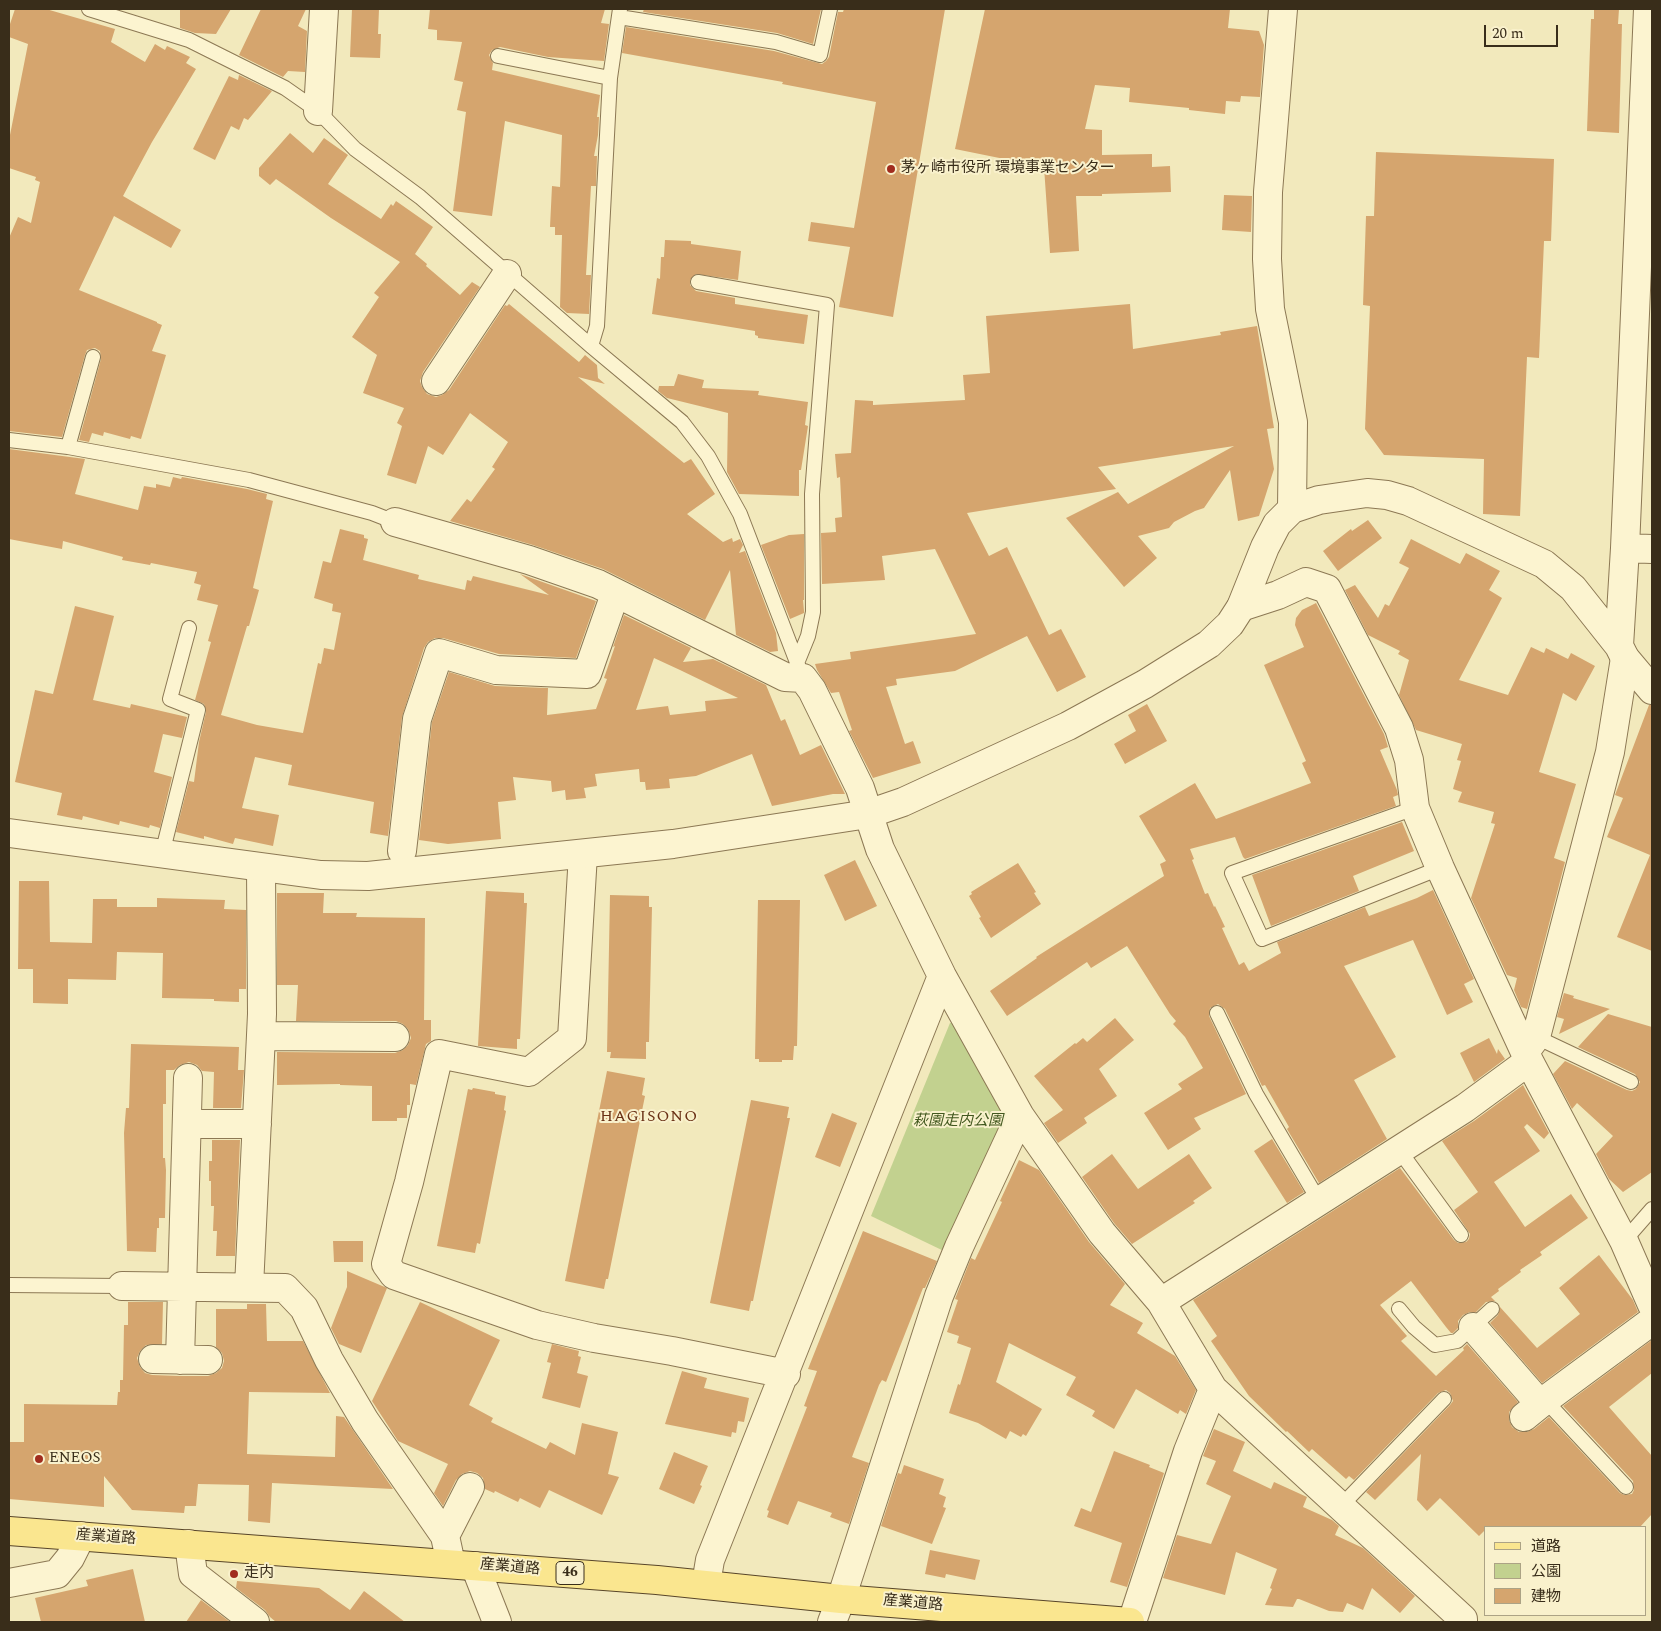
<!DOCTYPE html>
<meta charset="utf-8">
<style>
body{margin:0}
#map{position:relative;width:1661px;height:1631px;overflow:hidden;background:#f2e9bc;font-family:Spectral,"Noto Sans JP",serif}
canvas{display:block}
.frame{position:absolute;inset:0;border:10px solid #392d1a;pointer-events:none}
.legend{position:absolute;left:1484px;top:1526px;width:162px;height:90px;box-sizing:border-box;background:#f9f1cc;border:1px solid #aca385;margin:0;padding:6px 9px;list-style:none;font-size:15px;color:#392d1a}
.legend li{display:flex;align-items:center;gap:10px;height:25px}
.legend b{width:25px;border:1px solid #aca385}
.scale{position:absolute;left:1484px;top:25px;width:74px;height:22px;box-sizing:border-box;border:2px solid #392d1a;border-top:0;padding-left:6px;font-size:15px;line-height:18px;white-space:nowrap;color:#392d1a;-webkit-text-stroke:4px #f9f1cc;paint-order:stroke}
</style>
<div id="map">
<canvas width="1661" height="1631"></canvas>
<div class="frame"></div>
<ul class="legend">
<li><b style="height:6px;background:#fae68f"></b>道路</li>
<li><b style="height:14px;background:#c2d18f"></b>公園</li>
<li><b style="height:14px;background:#d5a56e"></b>建物</li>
</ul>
<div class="scale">20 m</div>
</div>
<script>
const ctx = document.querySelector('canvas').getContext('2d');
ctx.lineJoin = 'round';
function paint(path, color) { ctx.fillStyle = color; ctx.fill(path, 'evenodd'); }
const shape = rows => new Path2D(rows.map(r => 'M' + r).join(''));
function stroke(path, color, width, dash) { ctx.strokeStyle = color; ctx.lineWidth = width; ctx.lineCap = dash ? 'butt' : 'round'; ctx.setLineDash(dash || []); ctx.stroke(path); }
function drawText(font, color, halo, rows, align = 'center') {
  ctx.font = font + ' Spectral,"Noto Sans JP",serif'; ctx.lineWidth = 4; ctx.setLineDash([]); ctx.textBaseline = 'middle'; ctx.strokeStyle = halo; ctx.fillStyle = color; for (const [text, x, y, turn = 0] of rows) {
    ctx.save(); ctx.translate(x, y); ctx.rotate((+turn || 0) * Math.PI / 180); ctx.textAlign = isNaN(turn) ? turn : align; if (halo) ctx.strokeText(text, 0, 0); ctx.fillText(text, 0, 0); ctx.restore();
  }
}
paint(shape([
 [959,1022,1005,1107,1006,1128,948,1253,871,1216,950,1023]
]), '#c2d18f');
paint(shape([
 [15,9,46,9,115,29,111,42,145,62,155,44,165,50,167,46,190,57,186,63,196,69,152,142,123,196,181,230,171,248,114,216,79,290,157,322,157,323,162,325,152,351,166,355,141,439,131,436,130,439,104,432,103,436,92,433,89,442,79,440,101,359,100,351,95,348,87,350,85,355,62,437,9,431,9,238,18,217,31,223,40,182,35,180,36,177,9,168,9,140,28,44,9,37,9,27],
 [180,9,231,9,216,34,195,33,180,28],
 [261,9,306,9,298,26,307,31,305,72,288,71,283,77,239,55],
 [352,9,379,9,378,34,381,34,380,58,350,57],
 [430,9,605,9,601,23,609,24,604,61,548,57,500,47,492,50,489,55,493,63,492,70,600,95,597,117,599,117,598,135,594,156,597,156,596,186,591,186,586,275,591,275,589,314,567,313,560,307,562,235,555,235,555,227,550,227,552,186,560,187,562,135,505,121,492,216,453,211,466,112,457,110,463,82,454,80,462,42,437,40,437,30,428,29],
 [644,9,821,9,813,44,777,33,643,12],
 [844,9,945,9,893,317,839,307,850,247,808,241,811,222,854,228,876,102,782,84,783,82,622,53,626,27,774,51,822,64,826,61,829,57,838,12,843,12],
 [985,9,1230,9,1228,28,1259,31,1264,45,1260,97,1241,96,1240,102,1226,101,1225,114,1189,110,1189,108,1129,102,1130,88,1095,85,1085,129,1102,130,1102,155,1152,154,1152,167,1170,166,1171,192,1102,194,1102,196,1076,196,1079,251,1050,253,1044,167,955,149],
 [1594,9,1619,9,1618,24,1622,24,1619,133,1587,131,1591,19,1594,19],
 [239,75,272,91,248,120,244,118,239,130,231,126,215,160,193,149,229,76,238,80],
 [290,133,313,153,324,138,348,155,328,184,381,219,391,204,393,206,396,201,433,227,415,254,427,264,426,266,460,295,472,282,480,287,423,372,420,381,422,387,427,394,436,397,442,395,449,390,505,305,507,306,509,304,579,362,585,355,597,365,598,378,605,384,578,377,684,463,691,459,715,494,687,514,723,542,732,538,733,542,740,539,743,545,739,553,745,551,776,633,778,651,770,652,736,635,730,570,705,620,603,569,533,545,450,521,467,499,471,502,495,469,492,467,508,442,470,413,443,455,428,446,416,484,387,475,402,426,397,423,404,408,363,393,377,355,352,337,379,297,374,293,400,262,331,218,276,179,270,185,259,176,259,168],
 [1376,152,1554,159,1551,241,1544,241,1539,358,1527,357,1520,516,1483,514,1484,459,1384,455,1365,429,1370,306,1363,305,1366,216,1374,216],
 [1224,195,1252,196,1251,232,1222,230],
 [665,240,691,241,691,244,741,251,738,280,696,274,690,280,690,285,696,291,735,298,735,304,808,315,804,344,758,338,758,336,755,335,755,331,652,314,657,278,660,279,661,257,664,257],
 [1130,304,1133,349,1221,335,1220,332,1257,326,1274,428,1267,429,1274,469,1259,516,1238,521,1230,470,1204,508,1195,511,1174,522,1169,528,1138,536,1157,558,1124,587,1066,518,1118,492,1128,504,1234,446,1098,467,1116,489,967,513,989,556,1007,547,1049,635,1061,629,1086,677,1057,692,1027,636,955,671,896,679,897,685,886,687,905,744,913,741,921,763,873,778,849,731,852,730,839,692,831,693,817,670,815,664,851,659,850,652,976,634,935,549,882,556,885,580,822,584,821,533,836,532,835,518,842,517,840,477,837,478,835,454,851,453,855,400,873,401,873,405,965,400,963,375,990,373,986,316],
 [678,374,704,380,702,388,759,391,758,395,808,402,805,425,808,426,801,470,799,470,799,496,739,494,727,472,728,413,667,398,658,391,659,386,674,386],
 [9,449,85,459,75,494,138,510,144,486,156,488,156,484,170,487,173,477,181,479,182,477,247,489,267,494,266,499,273,501,253,588,259,590,249,626,247,626,221,715,257,725,303,733,318,663,321,664,324,648,334,650,341,613,332,611,333,604,314,598,323,561,331,563,340,529,364,535,364,538,368,539,363,560,419,575,418,579,465,590,467,580,471,581,473,576,549,595,520,574,596,601,576,658,499,654,443,638,435,638,428,642,424,648,402,717,388,836,370,833,374,802,288,785,292,765,255,757,242,808,279,815,273,846,235,838,233,844,204,836,204,839,176,832,189,781,194,782,199,742,206,712,204,704,195,700,211,642,208,641,218,605,197,600,201,585,194,583,197,572,151,563,150,565,122,560,123,557,63,541,62,549,9,539],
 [1368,520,1382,538,1338,571,1323,551,1351,529,1352,531],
 [804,534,804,600,803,600,804,611,804,613,790,619,761,545,789,535],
 [1411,539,1460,564,1466,553,1500,571,1489,590,1502,598,1459,680,1508,695,1531,647,1544,653,1546,648,1568,659,1571,653,1595,666,1576,701,1563,693,1539,772,1576,784,1554,858,1565,862,1527,1009,1521,1007,1514,990,1517,978,1507,975,1471,898,1495,824,1491,823,1494,812,1458,802,1462,792,1453,789,1461,761,1457,760,1462,744,1416,730,1399,695,1409,660,1398,654,1400,651,1368,635,1345,590,1355,585,1378,618,1385,604,1389,606,1409,568,1399,563],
 [1316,603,1384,734,1388,747,1380,750,1397,790,1398,795,1393,797,1396,806,1245,859,1243,857,1235,837,1190,849,1194,859,1192,860,1205,894,1208,893,1214,907,1215,906,1225,927,1222,928,1239,965,1244,962,1249,971,1281,953,1277,942,1365,907,1369,916,1417,898,1433,890,1474,979,1464,984,1473,1002,1447,1015,1413,940,1344,966,1396,1057,1354,1080,1387,1139,1319,1183,1287,1129,1289,1127,1265,1085,1262,1086,1225,1009,1218,1004,1210,1008,1209,1016,1246,1094,1194,1118,1201,1129,1168,1150,1144,1113,1182,1089,1178,1084,1203,1068,1185,1037,1173,1024,1176,1021,1170,1014,1127,946,1091,968,1087,962,1007,1016,990,991,1037,958,1036,957,1164,876,1160,864,1166,861,1139,816,1195,783,1216,819,1311,783,1302,763,1306,761,1264,665,1304,647,1295,625,1296,618,1302,610],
 [75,606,114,616,93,700,130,708,131,704,187,717,182,738,163,734,154,772,172,777,160,828,150,825,149,828,120,821,119,825,83,816,82,820,57,815,62,793,15,782,35,690,53,694],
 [624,615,691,648,683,662,713,659,766,685,781,721,785,719,800,755,821,745,845,794,833,794,772,806,752,754,696,776,669,779,670,788,646,790,645,782,640,782,639,769,595,774,597,786,584,788,586,798,566,800,565,790,552,792,551,781,513,777,516,800,498,802,501,839,448,844,419,840,432,722,449,672,495,686,548,688,547,715,596,709,607,679,604,678,615,646,613,647],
 [654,658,680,670,738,698,705,701,706,711,670,715,668,706,636,710],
 [1147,704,1167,741,1125,764,1114,744,1136,731,1128,715],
 [1649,705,1652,705,1652,951,1617,937,1650,855,1607,837,1623,798,1615,795],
 [1402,822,1414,851,1353,876,1359,891,1271,926,1252,875],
 [855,860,877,906,845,921,824,875],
 [1018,863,1036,892,1034,893,1041,904,991,938,979,918,981,917,969,896,972,894,971,892],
 [19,881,49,881,50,942,92,943,93,899,117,899,117,907,157,907,157,898,225,900,224,909,246,910,246,989,239,989,239,1002,214,1001,214,999,162,998,163,953,117,952,116,980,68,979,68,1004,33,1003,33,969,18,969],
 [486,891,524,893,524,903,527,903,520,1039,517,1039,517,1049,478,1046],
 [277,893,324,893,323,913,357,913,356,917,425,918,424,1020,431,1020,431,1041,426,1044,416,1085,410,1084,410,1105,407,1105,407,1118,397,1118,397,1121,372,1121,372,1086,340,1085,340,1084,277,1085,277,1052,395,1053,403,1050,408,1045,411,1038,408,1029,403,1024,396,1021,296,1021,298,985,277,985],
 [610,895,649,896,649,907,652,907,649,1042,646,1042,646,1059,610,1058,611,1052,607,1052],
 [758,900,800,900,797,1046,794,1046,793,1060,782,1060,782,1062,759,1062,759,1059,755,1059],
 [1564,993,1574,996,1573,998,1610,1009,1559,1034,1564,1019,1557,1017],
 [1608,1014,1652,1027,1652,1172,1623,1192,1609,1179,1596,1154,1613,1136,1577,1103,1572,1109,1553,1074,1565,1061,1627,1090,1632,1091,1636,1089,1640,1082,1635,1074,1578,1047],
 [1115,1018,1134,1040,1099,1069,1117,1096,1084,1118,1087,1123,1058,1143,1044,1123,1063,1110,1034,1076,1075,1043,1076,1044,1083,1038,1087,1042],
 [1489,1038,1497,1054,1498,1049,1505,1059,1474,1082,1460,1053],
 [131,1044,239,1047,238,1070,244,1070,241,1108,213,1108,214,1072,202,1071,197,1065,189,1062,180,1065,174,1070,166,1070,166,1104,163,1104,163,1158,165,1158,166,1170,165,1218,159,1218,159,1228,157,1228,156,1252,127,1251,124,1133,126,1108,129,1108],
 [607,1071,645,1078,642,1095,645,1096,608,1279,606,1279,604,1289,565,1281],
 [1523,1085,1549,1133,1544,1139,1527,1124,1524,1127,1540,1151,1494,1182,1525,1227,1571,1194,1588,1218,1540,1252,1542,1255,1520,1270,1521,1272,1498,1289,1499,1291,1491,1297,1495,1301,1486,1302,1476,1312,1470,1312,1463,1315,1458,1321,1458,1328,1453,1333,1451,1333,1446,1327,1411,1281,1380,1305,1407,1336,1401,1341,1436,1376,1464,1350,1463,1348,1467,1344,1518,1402,1509,1412,1509,1420,1512,1427,1519,1432,1527,1432,1534,1429,1549,1417,1620,1493,1624,1495,1632,1494,1634,1490,1633,1481,1563,1406,1652,1340,1652,1373,1609,1407,1652,1456,1652,1514,1640,1527,1485,1527,1485,1530,1479,1536,1440,1498,1427,1511,1417,1500,1421,1454,1375,1500,1366,1492,1450,1405,1453,1401,1450,1393,1446,1390,1438,1393,1354,1480,1349,1476,1346,1479,1312,1449,1309,1452,1287,1431,1286,1432,1249,1396,1211,1341,1217,1336,1193,1300,1400,1168,1454,1240,1458,1243,1466,1242,1469,1239,1470,1234,1454,1210,1478,1192,1442,1141,1474,1121],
 [473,1088,495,1092,495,1094,506,1096,504,1110,506,1111,480,1244,477,1243,475,1253,437,1246,468,1089,472,1090],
 [751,1100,789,1107,787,1118,790,1118,753,1301,751,1301,749,1311,710,1303],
 [832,1113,857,1123,840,1167,815,1157],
 [1272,1139,1304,1192,1287,1203,1254,1151],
 [212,1140,240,1140,235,1256,216,1256,217,1231,213,1231,214,1206,211,1206,211,1181,209,1181,209,1161,212,1161],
 [1112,1154,1138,1189,1189,1154,1212,1188,1193,1201,1195,1203,1132,1244,1114,1223,1082,1177],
 [1019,1160,1039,1170,1089,1242,1125,1284,1110,1305,1143,1323,1137,1333,1175,1356,1196,1390,1186,1414,1180,1410,1178,1414,1136,1389,1114,1429,1092,1416,1095,1411,1066,1395,1076,1377,1009,1343,996,1382,1042,1409,1026,1436,1023,1434,1021,1437,1010,1431,1006,1439,978,1423,949,1413,958,1384,960,1385,971,1348,957,1343,959,1336,947,1332,958,1300,955,1299,971,1258,975,1260,1002,1202,1000,1201],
 [863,1231,937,1261,925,1288,923,1288,886,1382,882,1380,879,1385,852,1457,869,1463,849,1524,830,1517,832,1513,798,1501,788,1525,767,1517,769,1511,767,1510,807,1407,804,1406,817,1371,808,1369],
 [333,1241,363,1241,363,1262,334,1262],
 [1599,1255,1633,1300,1638,1312,1542,1383,1490,1323,1498,1315,1500,1307,1537,1348,1580,1314,1559,1288],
 [347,1271,387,1288,361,1353,339,1344,331,1328,347,1287],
 [128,1302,163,1302,162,1344,146,1345,140,1351,137,1358,140,1367,145,1373,152,1375,180,1376,208,1376,216,1373,222,1368,224,1361,222,1353,216,1347,216,1309,247,1309,247,1304,266,1304,267,1341,303,1341,330,1393,249,1392,247,1454,335,1457,336,1416,344,1417,393,1489,272,1483,270,1523,248,1521,249,1485,198,1484,196,1506,185,1506,184,1513,132,1510,104,1476,104,1507,9,1499,9,1442,24,1442,24,1404,117,1405,118,1392,120,1392,120,1380,123,1380,124,1325,128,1325],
 [420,1302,500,1340,469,1405,493,1418,491,1422,546,1449,550,1442,575,1455,582,1423,618,1432,608,1474,619,1477,602,1515,549,1490,540,1508,520,1498,518,1502,495,1491,494,1493,485,1489,483,1478,477,1473,470,1471,462,1474,456,1480,443,1506,434,1493,448,1464,398,1441,372,1401],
 [552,1344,579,1351,578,1356,581,1357,577,1373,588,1376,580,1408,542,1398,551,1363,547,1362],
 [682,1371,707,1378,704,1388,749,1398,744,1422,738,1421,736,1433,732,1432,731,1437,665,1424],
 [1214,1429,1245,1442,1233,1471,1271,1489,1274,1482,1307,1497,1303,1507,1332,1520,1339,1526,1335,1535,1363,1548,1415,1596,1400,1613,1372,1588,1363,1610,1347,1603,1343,1612,1329,1611,1299,1599,1297,1599,1293,1607,1265,1605,1272,1589,1270,1588,1277,1569,1236,1552,1225,1595,1163,1578,1177,1535,1211,1544,1231,1496,1206,1484,1216,1461,1203,1456],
 [1114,1451,1150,1465,1149,1467,1164,1473,1127,1587,1110,1582,1122,1543,1074,1526,1081,1508,1091,1512],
 [674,1452,708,1466,700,1485,702,1486,694,1504,659,1489],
 [904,1465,944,1479,939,1494,946,1497,943,1507,946,1508,932,1544,881,1526,898,1473,901,1474],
 [930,1550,980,1560,975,1580,946,1574,945,1578,925,1574],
 [133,1569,145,1622,41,1622,35,1598,88,1586,86,1580],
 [237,1581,319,1588,350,1610,364,1591,405,1622,276,1622,270,1617,265,1610,236,1588],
 [201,1600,230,1622,186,1622]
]), '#d5a56e');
const service = shape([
 [89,9,189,40,285,88,318,111,355,149,420,197,591,346,682,422,708,456,740,514,803,678],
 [619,17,776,42,820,55,830,9],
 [498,56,610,78],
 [698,282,827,305,812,494,813,612,808,636,797,663],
 [591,346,597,326,610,78,620,9],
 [9,440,68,447,249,480,372,513,395,522],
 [68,447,93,357],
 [1415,808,1232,873,1262,939,1440,868],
 [162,854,198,710,170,699,189,628],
 [1217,1013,1256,1094,1319,1201],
 [1536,1037,1631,1082],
 [1399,1150,1461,1235],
 [1624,1241,1652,1209],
 [9,1285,122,1286],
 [1399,1309,1414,1327,1435,1345,1457,1341,1492,1309],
 [1545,1400,1626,1487],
 [1340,1507,1444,1399]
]);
const minor = shape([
 [1283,9,1268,192,1267,259,1270,309,1293,422,1292,509],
 [318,111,324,9],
 [436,381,507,274],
 [395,522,529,560,598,584,785,677,803,678,812,690,860,788,880,849,942,976,1020,1116,1102,1233,1161,1302,1213,1389,1188,1451,1132,1622],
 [1241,607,1278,595,1306,582,1327,589,1399,728,1409,760,1415,808,1440,868,1529,1061,1624,1241,1652,1305],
 [402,851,417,719,439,653,496,670,587,674,615,594],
 [583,854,572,1038,529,1072,439,1054,409,1182,386,1264,394,1275,537,1325,594,1338,672,1351,786,1374],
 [261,1036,395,1037],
 [1525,1052,1536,1037,1610,752,1625,658],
 [187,1124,257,1124],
 [122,1286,285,1288,304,1308,329,1360,365,1421,445,1536,451,1564],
 [249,1287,262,1014,261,868],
 [1161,1302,1465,1108,1529,1061],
 [1473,1327,1540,1404],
 [153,1359,208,1360],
 [180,1360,188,1078],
 [1213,1389,1463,1619,1463,1622],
 [1524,1417,1545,1400,1652,1321],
 [445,1536,470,1487],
 [189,1544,193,1574,255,1622],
 [475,1566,497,1622],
 [9,1583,57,1574,70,1558,81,1536],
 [706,1584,710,1560,942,976],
 [832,1622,841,1599,939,1296,959,1247,1020,1116]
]);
const tertiary = shape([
 [1625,548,1652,549],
 [1619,646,1625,548,1648,9],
 [9,833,321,875,368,876,673,844,868,814,903,802,1068,726,1145,684,1209,644,1230,624,1241,607,1265,547,1277,524,1292,509,1319,500,1367,493,1387,495,1408,501,1544,564,1573,588,1619,646,1625,658,1652,690]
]);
const primary = shape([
 [9,1531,657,1580,841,1599,1130,1622]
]);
stroke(service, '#8c7854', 16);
stroke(minor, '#8c7854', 30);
stroke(tertiary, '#8c7854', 30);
stroke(primary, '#584529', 30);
stroke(service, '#fcf4d0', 14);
stroke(minor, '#fcf4d0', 28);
stroke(tertiary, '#fcf4d0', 28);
stroke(primary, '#fae68f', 28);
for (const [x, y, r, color] of [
 [891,169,5,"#a12c1e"],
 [39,1459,5,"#a12c1e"],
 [234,1574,5,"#a12c1e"]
]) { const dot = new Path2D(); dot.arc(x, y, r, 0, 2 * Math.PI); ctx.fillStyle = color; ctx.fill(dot); stroke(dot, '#f9f1cc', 2); }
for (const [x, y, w] of [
 [570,1573,28]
]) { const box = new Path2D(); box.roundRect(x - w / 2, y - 11.5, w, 23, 4); ctx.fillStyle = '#f9f1cc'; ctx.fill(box); stroke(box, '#392d1a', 1); }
drawText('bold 14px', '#392d1a', null, [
 ["46",570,1573]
]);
drawText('15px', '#392d1a', '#f9f1cc', [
 ["茅ヶ崎市役所 環境事業センター",901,169],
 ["ENEOS",49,1459],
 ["走内",244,1574]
], 'left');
drawText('italic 15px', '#42581f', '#f9f1cc', [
 ["萩園走内公園",958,1122]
]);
drawText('15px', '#392d1a', '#f9f1cc', [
 ["産業道路",106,1538,4],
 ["産業道路",510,1568,5],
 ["産業道路",913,1604,5]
]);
ctx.letterSpacing = '1px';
drawText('16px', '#6a3115', '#f9f1cc', [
 ["HAGISONO",649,1118]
]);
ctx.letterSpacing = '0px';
</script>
